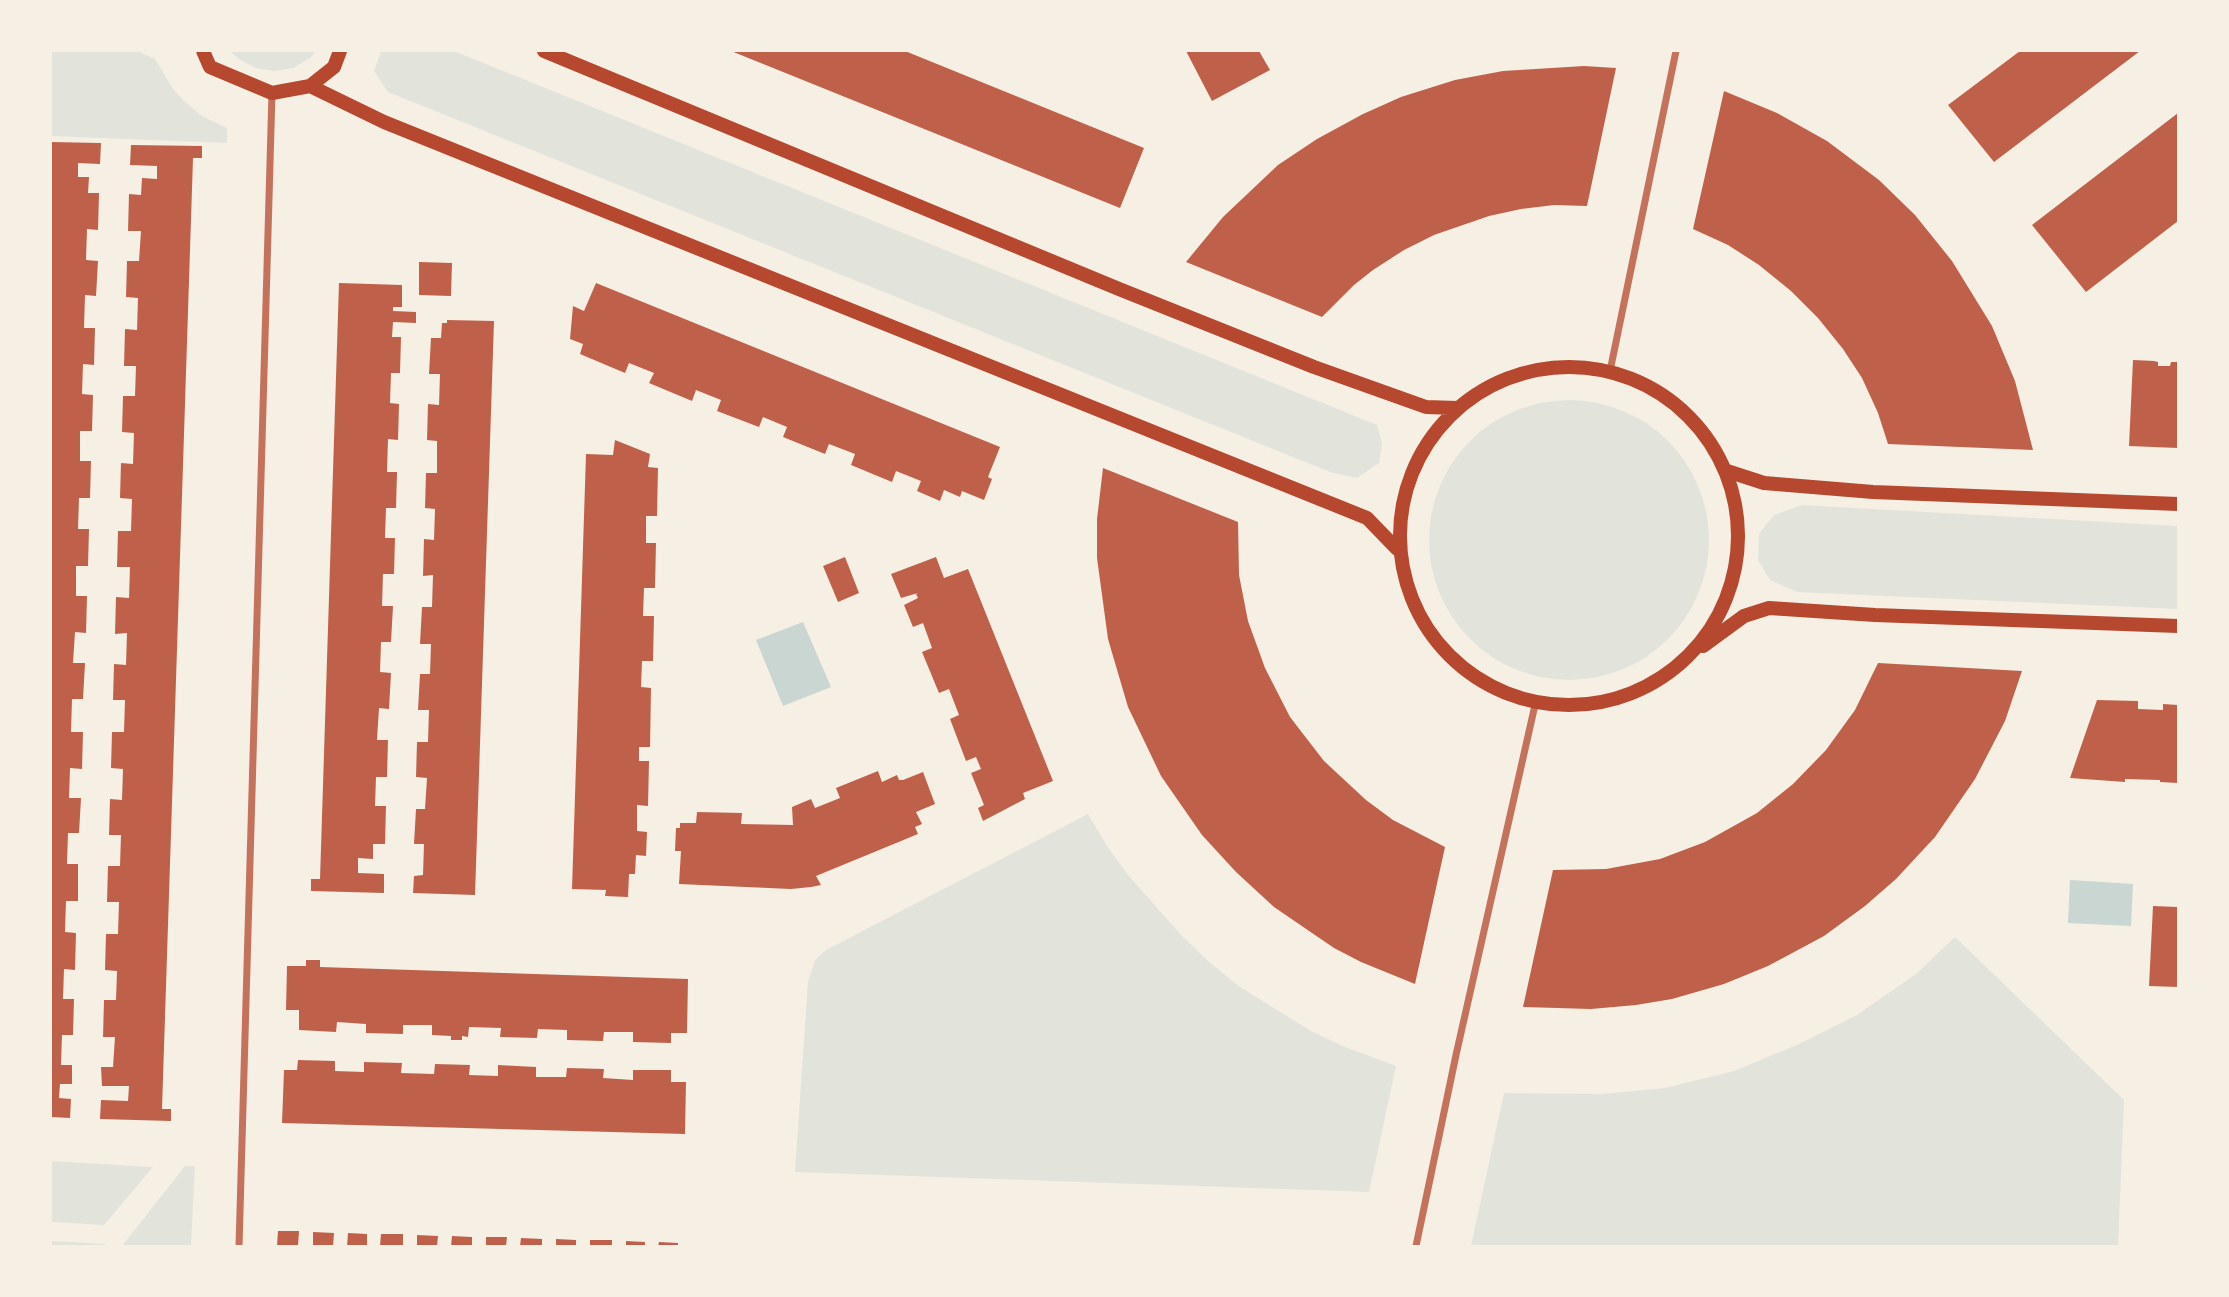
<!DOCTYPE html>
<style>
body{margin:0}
#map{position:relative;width:2229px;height:1297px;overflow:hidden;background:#f6efe4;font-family:"Nunito Sans",sans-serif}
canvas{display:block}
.frame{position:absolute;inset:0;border:52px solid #f6efe4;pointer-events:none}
</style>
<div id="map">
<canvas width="2229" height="1297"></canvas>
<div class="frame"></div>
</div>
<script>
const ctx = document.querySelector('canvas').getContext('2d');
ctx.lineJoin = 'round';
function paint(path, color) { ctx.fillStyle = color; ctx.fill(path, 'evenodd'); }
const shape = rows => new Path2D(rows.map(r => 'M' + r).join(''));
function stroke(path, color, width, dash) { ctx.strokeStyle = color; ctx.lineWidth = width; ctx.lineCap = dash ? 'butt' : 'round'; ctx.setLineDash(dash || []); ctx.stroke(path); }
paint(shape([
 [51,51,137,51,155,59,173,89,185,102,202,116,227,128,227,143,51,136],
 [230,51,316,51,310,58,293,68,273,71,256,68,240,60],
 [381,51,454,51,1377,425,1382,444,1379,463,1357,478,1330,472,388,92,374,71],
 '1429 540a140 140 0 1 1 280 0a140 140 0 1 1-280 0Z',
 [1802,505,2178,526,2178,609,1797,592,1770,580,1758,560,1759,534,1774,515],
 [1088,814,1107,846,1128,875,1181,935,1208,961,1240,987,1311,1031,1345,1047,1396,1066,1369,1192,795,1172,808,982,815,960,826,950],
 [1955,937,2124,1100,2118,1246,1471,1246,1504,1093,1602,1094,1665,1088,1734,1071,1799,1044,1857,1015,1916,974],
 [51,1161,152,1167,153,1167,104,1225,52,1222],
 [185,1166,195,1166,191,1246,122,1246],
 [51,1241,105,1244,104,1246,51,1246]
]), '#e2e4dc');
paint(shape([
 [803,622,831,687,783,706,756,640],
 [2070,880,2133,884,2131,926,2068,923]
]), '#c9d6d2');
paint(shape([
 [731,51,905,51,1144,148,1120,208],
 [1186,51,1259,51,1270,70,1212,101],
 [2020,51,2140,51,1994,162,1948,105],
 [1584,66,1616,68,1587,206,1554,205,1521,209,1489,216,1434,235,1404,250,1373,270,1354,285,1322,317,1186,262,1223,217,1278,165,1317,139,1363,114,1401,97,1455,80,1503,71],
 [1724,91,1777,113,1827,141,1879,180,1915,215,1952,261,1992,326,2015,381,2033,450,1888,444,1878,413,1862,378,1843,349,1818,318,1791,291,1759,265,1728,245,1693,229],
 [2178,113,2178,221,2086,292,2032,225],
 [51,142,101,143,100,164,78,163,78,177,89,177,88,193,99,193,98,230,87,229,86,260,98,261,96,296,85,295,84,328,95,328,94,365,83,364,82,394,93,395,92,431,80,431,80,461,91,461,90,498,79,498,78,529,89,529,88,566,76,566,76,596,87,596,86,633,75,632,73,663,85,663,83,699,72,699,71,732,83,732,82,769,70,768,69,798,81,798,79,833,68,833,67,864,78,864,78,901,66,901,65,932,76,933,75,970,64,969,63,999,74,999,73,1035,62,1035,61,1065,72,1065,72,1084,60,1084,59,1098,71,1099,70,1118,51,1117],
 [131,145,202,146,202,158,193,158,162,1109,171,1109,171,1121,100,1119,101,1100,128,1101,129,1086,102,1086,101,1067,113,1067,115,1037,103,1037,104,1000,116,1000,117,971,105,970,106,934,118,934,119,902,107,902,108,866,120,866,121,835,109,835,110,799,122,800,123,769,111,768,112,732,124,732,125,700,113,700,114,664,126,665,127,633,115,634,116,597,129,598,130,567,117,567,118,531,131,531,132,499,120,498,121,463,133,464,134,433,122,432,123,396,135,396,136,366,124,366,125,329,137,330,138,298,126,297,127,261,139,261,141,231,128,231,129,194,141,195,142,178,157,179,157,166,130,165],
 [419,262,452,263,451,296,419,295],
 [339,283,402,285,402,307,393,307,393,311,416,312,416,323,393,322,392,337,401,337,400,373,391,373,390,403,399,404,398,440,388,439,387,472,397,472,396,508,386,508,385,538,395,538,394,574,383,574,382,606,393,606,391,642,381,642,380,672,391,673,389,709,379,708,377,740,388,740,387,777,376,777,375,806,386,806,385,844,373,844,373,859,358,858,358,873,384,874,384,893,311,891,311,879,320,879],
 [596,283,1000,447,988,477,992,479,984,500,962,491,960,497,944,490,940,501,917,491,921,481,896,471,892,482,851,465,855,454,829,444,825,454,783,437,787,427,763,417,759,427,717,411,721,400,696,390,692,401,649,383,654,373,629,363,625,373,580,354,583,344,570,339,573,306,584,311],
 [447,320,494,321,475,895,413,893,414,876,423,875,424,844,414,844,416,809,425,809,427,778,416,777,417,742,428,742,429,710,418,710,420,674,430,674,431,644,420,644,422,607,432,607,433,575,423,576,424,539,434,540,435,509,425,508,426,473,437,473,437,441,427,440,428,404,439,405,440,374,429,374,431,338,441,338,442,323,447,323],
 [2133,360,2154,361,2158,362,2158,366,2170,366,2171,362,2178,362,2178,448,2129,446],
 [615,440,650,454,648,467,658,468,657,516,646,516,646,543,656,543,655,588,644,588,643,616,654,616,653,661,642,661,641,687,651,688,650,747,639,747,639,761,649,761,648,806,637,805,637,831,647,832,646,856,636,855,635,874,629,874,628,897,605,896,606,890,572,889,586,454,613,455],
 [1103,468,1238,522,1239,575,1248,621,1265,668,1290,717,1324,761,1366,800,1393,820,1445,847,1415,984,1361,962,1334,948,1274,907,1236,872,1202,835,1161,776,1128,707,1108,639,1097,558,1097,519],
 [845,557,859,593,838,602,823,566],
 [936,557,944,578,968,569,1053,781,1023,793,1025,799,983,821,978,808,984,805,971,773,981,769,976,757,966,761,950,719,959,715,949,689,939,693,922,652,932,648,923,623,913,627,904,605,918,598,916,594,918,593,901,598,891,574],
 [1878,663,2022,671,2005,721,1975,779,1935,837,1896,879,1865,906,1824,936,1768,966,1724,984,1672,999,1636,1005,1591,1009,1523,1007,1553,870,1606,869,1660,859,1705,842,1757,813,1793,784,1826,750,1855,710],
 [2097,700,2138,701,2138,709,2163,710,2163,704,2178,705,2178,783,2160,782,2160,780,2125,779,2125,782,2070,778],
 [878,771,882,782,897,775,899,780,903,780,923,772,935,804,916,812,922,824,915,827,918,834,816,876,821,885,811,887,791,889,679,884,681,851,675,851,676,828,680,828,680,823,696,823,697,812,742,813,741,824,793,825,792,807,811,799,815,808,840,798,836,788],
 [2153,906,2178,907,2178,987,2149,986],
 [306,960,320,960,320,967,688,979,687,1033,671,1033,671,1043,633,1042,633,1032,604,1032,603,1041,567,1040,567,1030,538,1029,537,1038,500,1037,501,1028,469,1027,468,1037,462,1036,462,1040,451,1040,451,1036,432,1035,432,1025,403,1025,403,1034,366,1033,366,1024,337,1022,336,1032,299,1030,299,1010,286,1010,287,966,306,966],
 [298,1060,335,1061,335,1071,364,1072,364,1062,402,1063,401,1073,434,1074,435,1064,470,1065,469,1075,498,1076,498,1065,536,1067,536,1077,566,1077,567,1068,604,1069,603,1078,633,1080,633,1070,671,1070,671,1082,686,1082,685,1134,282,1123,284,1070,297,1070],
 [278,1231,299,1231,298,1246,277,1246],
 [313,1232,334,1233,333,1246,313,1246],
 [348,1233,367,1234,367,1246,347,1246],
 [381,1234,403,1234,403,1246,380,1246],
 [417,1235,438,1236,437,1246,417,1246],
 [452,1236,472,1237,472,1246,451,1246],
 [486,1237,507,1237,506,1246,486,1246],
 [521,1238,542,1239,542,1246,520,1246],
 [556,1239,576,1240,576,1246,556,1246],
 [590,1240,612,1240,612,1246,590,1246],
 [626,1241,645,1242,645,1246,626,1246],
 [659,1242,678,1243,678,1246,658,1246]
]), '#bf614a');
stroke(shape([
 [1610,371,1676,51],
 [239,1246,272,93],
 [1416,1246,1456,1055,1535,705]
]), '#c5725c', 7);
stroke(shape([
 [203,51,210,67,272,93,310,86,334,67,340,51],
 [544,51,1119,289,1314,367,1426,407,1457,408],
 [310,86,384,122,1367,518,1397,549],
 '1400 536a169 169 0 1 1 338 0a169 169 0 1 1-338 0Z',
 [1727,471,1764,483,1873,492,2178,504],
 [1703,646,1744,616,1769,608,1875,615,2178,626]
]), '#b5482f', 14);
</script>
